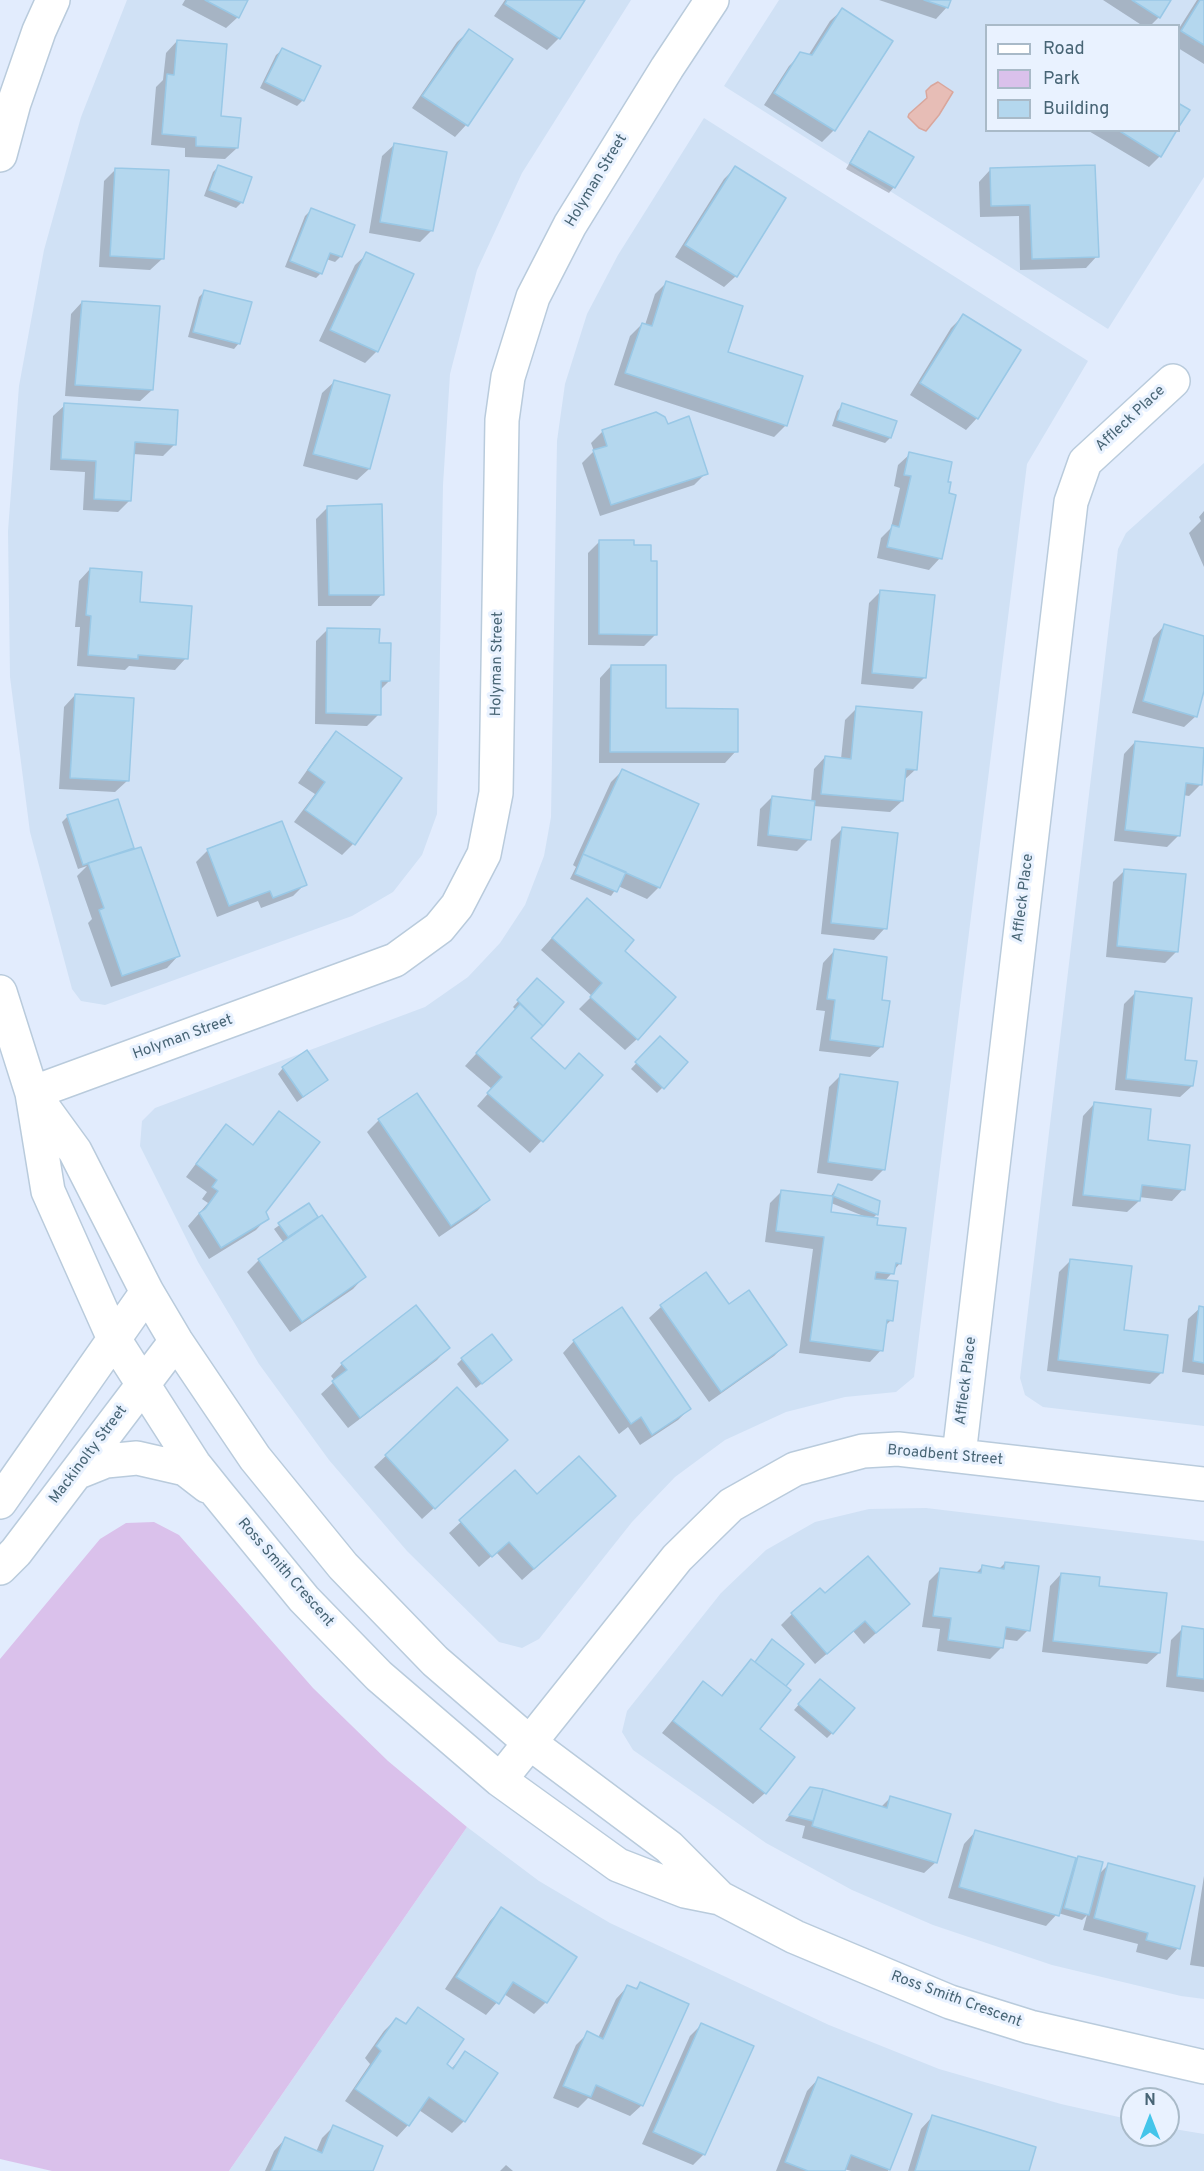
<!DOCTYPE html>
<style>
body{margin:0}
#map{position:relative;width:1204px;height:2171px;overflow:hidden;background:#e2ecfd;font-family:Overpass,sans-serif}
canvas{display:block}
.legend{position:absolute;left:985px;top:24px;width:195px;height:108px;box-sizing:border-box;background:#e9f2ff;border:2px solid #a9bac8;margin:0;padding:8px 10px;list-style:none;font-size:18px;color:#486575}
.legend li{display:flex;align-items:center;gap:12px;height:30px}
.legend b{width:30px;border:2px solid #a9bac8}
.north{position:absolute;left:1120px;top:2087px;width:60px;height:60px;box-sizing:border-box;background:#e9f2ff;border:2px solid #a9bac8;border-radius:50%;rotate:0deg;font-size:16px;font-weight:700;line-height:24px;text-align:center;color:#486575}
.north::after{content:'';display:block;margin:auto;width:21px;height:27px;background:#44c5ea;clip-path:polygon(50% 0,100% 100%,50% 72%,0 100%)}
</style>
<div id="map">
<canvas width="1204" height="2171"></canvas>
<ul class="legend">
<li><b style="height:8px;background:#fff"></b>Road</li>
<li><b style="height:16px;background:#dac1eb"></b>Park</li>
<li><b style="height:16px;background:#b4d7ee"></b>Building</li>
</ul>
<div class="north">N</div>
</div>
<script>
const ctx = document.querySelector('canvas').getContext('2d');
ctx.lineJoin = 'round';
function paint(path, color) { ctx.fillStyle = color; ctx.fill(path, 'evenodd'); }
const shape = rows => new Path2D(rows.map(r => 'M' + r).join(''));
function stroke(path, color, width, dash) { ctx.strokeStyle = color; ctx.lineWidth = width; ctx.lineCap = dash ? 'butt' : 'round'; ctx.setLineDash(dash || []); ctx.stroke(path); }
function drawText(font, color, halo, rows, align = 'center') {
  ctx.font = font + ' Overpass,sans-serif'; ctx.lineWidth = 6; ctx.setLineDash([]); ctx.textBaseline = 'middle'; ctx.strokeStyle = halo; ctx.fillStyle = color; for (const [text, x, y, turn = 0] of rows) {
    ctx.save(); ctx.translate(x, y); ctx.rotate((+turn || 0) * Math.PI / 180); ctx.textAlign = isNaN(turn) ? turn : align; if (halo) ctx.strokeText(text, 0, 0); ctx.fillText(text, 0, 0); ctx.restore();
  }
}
paint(shape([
 [127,0,631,0,522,173,477,270,450,374,443,485,437,814,422,855,393,892,352,916,105,1005,81,1001,72,989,30,832,10,677,8,531,19,386,44,250,81,117],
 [779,0,1204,0,1204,177,1108,329,724,86],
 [986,26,1178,26,1178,130,986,130],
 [704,118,1088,361,1027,464,914,1377,896,1392,845,1397,786,1412,725,1440,675,1477,632,1522,539,1639,522,1648,499,1642,407,1551,329,1460,259,1364,198,1262,140,1146,142,1121,155,1108,425,1007,468,977,500,943,525,905,544,856,551,817,557,441,565,384,587,314,618,255],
 [1204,463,1204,1426,1043,1407,1025,1395,1020,1378,1118,549,1126,533],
 [926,1508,1204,1541,1204,1999,1181,1996,1052,1965,933,1925,852,1890,766,1843,633,1750,622,1732,627,1711,721,1593,766,1550,815,1522,869,1509],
 [467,1827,539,1881,610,1923,829,2025,939,2069,1061,2104,1132,2120,1132,2135,1168,2135,1168,2128,1204,2134,1204,2171,229,2171]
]), '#d0e1f5');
paint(shape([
 [154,1522,179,1535,313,1688,388,1761,467,1827,229,2171,52,2171,0,2159,0,1659,100,1539,126,1523]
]), '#dac1eb');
const water = shape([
 [938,82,953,92,939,115,926,131,919,128,908,117,909,114,927,98,926,91,931,86,938,82]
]);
paint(water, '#e7bdb6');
stroke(water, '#d9a69c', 1.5);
paint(shape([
 [185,0,246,0,238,17,226,28,182,5],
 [505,0,583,0,559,38,547,50,494,16],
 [879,0,949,0,947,7,936,19],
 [1103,0,1170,0,1159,17,1150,26,1143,26],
 [1197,0,1204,0,1204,64,1178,48,1178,30],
 [842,10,890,41,834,130,822,142,764,105,789,66,801,54,808,56,830,21],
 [469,31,511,59,466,125,455,137,412,108,457,42],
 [177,41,237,148,225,159,185,157,185,148,151,145,156,87,163,80,166,53],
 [282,50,303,100,297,106,260,88,276,55],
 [1087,130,1176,130,1160,156,1149,167],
 [869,132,894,187,889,193,846,169,864,138],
 [394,145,432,230,420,242,369,233,382,156],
 [218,167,242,202,236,208,204,196,213,172],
 [735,168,736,276,724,287,675,257,724,179],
 [116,169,162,259,150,270,99,267,104,181],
 [990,170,1097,256,1086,268,1020,270,1019,216,980,217,979,182],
 [311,210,341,256,335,262,326,259,321,273,316,278,285,267,305,216],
 [367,254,412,275,377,351,365,363,319,341,355,265],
 [667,282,786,425,774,437,614,385,630,336,642,324,645,325,655,294],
 [205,291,239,343,234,349,188,337,199,297],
 [82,302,152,390,140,401,65,396,71,314],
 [963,316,977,418,966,430,910,395,951,328],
 [334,382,369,469,357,480,303,466,322,393],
 [65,405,175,444,163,456,133,454,130,500,118,512,83,510,85,472,50,470,53,416],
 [843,405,890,438,885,443,832,426,837,411],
 [667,426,706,473,694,485,600,516,582,463,594,451,591,443,603,431],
 [910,454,946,483,940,558,929,570,877,558,881,538,891,528,900,488,894,486,898,465],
 [328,507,382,594,371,606,318,606,316,519],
 [1204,511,1204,567,1189,533,1201,521,1199,517],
 [600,541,656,634,644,646,588,645,588,553],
 [90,569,138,604,186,658,175,670,129,666,125,670,77,666,80,627,75,627,79,581],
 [881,591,925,677,913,689,861,684,869,603],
 [1164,626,1204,637,1204,685,1196,716,1184,727,1132,713,1153,638],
 [328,629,378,644,389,681,380,690,379,714,367,726,315,724,316,641],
 [611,666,665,710,736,751,725,763,599,763,600,678],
 [75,695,127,781,115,792,59,789,64,707],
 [857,708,916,769,903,781,902,801,890,812,813,806,809,839,797,851,757,846,760,809,772,797,811,802,814,769,825,757,841,759,845,720],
 [336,733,353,844,342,855,294,822,315,794,298,783,325,745],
 [1135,742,1204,750,1201,784,1189,796,1183,795,1179,835,1167,847,1114,841,1124,754],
 [622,771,659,887,647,899,618,886,611,896,570,879,576,867,573,865,611,782],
 [68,816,133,848,128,852,178,956,167,968,111,987,88,923,92,919,77,876,87,866,78,869,62,822],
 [843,828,885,928,874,940,821,934,831,840],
 [208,850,305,884,293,896,261,908,258,901,217,917,196,862],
 [1125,870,1177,951,1165,963,1106,957,1113,882],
 [576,911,623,951,637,1039,625,1050,579,1009,592,996,541,950],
 [834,951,880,1002,882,1046,870,1057,819,1051,825,1011,816,1010,823,963],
 [532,986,562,1003,529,1038,565,1070,601,1076,530,1153,477,1106,492,1089,465,1066,516,1010,513,1007],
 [1136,992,1183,1061,1192,1086,1180,1097,1115,1090,1124,1004],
 [660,1038,663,1087,657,1093,631,1069],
 [283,1068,326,1080,297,1102,278,1074],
 [840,1076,884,1169,872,1181,817,1173,829,1087],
 [1094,1104,1146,1141,1183,1189,1172,1201,1139,1197,1139,1201,1127,1212,1072,1206,1083,1116],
 [279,1113,264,1212,267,1218,256,1230,209,1259,188,1226,208,1203,202,1199,207,1192,186,1177,215,1138,226,1126,252,1146],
 [379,1120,488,1200,477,1211,439,1237,367,1132],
 [838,1186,877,1214,872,1219,900,1263,885,1281,891,1320,885,1326,881,1350,870,1362,799,1353,813,1249,765,1242,770,1203,782,1191,830,1197],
 [831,1203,866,1217,830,1213],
 [308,1205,364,1277,353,1289,290,1332,247,1272,259,1260,284,1243,274,1229],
 [1071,1260,1122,1331,1162,1372,1150,1384,1047,1371,1059,1272],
 [706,1274,728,1306,785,1345,774,1356,709,1402,649,1318,661,1307],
 [415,1307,448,1348,437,1360,348,1428,321,1394,335,1381,331,1376,342,1364],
 [1200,1308,1204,1308,1204,1375,1182,1372,1188,1319],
 [574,1341,689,1409,678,1420,640,1445,628,1427,619,1434,563,1353],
 [462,1359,505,1365,476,1388,457,1364],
 [457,1389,495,1452,422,1519,374,1467],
 [515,1472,537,1496,603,1507,522,1580,496,1552,479,1567,449,1533],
 [1005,1563,1028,1630,1017,1641,1002,1639,1001,1648,990,1659,937,1651,940,1629,922,1627,929,1581,941,1569,975,1574,982,1567,999,1569],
 [1061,1574,1097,1587,1159,1653,1147,1664,1042,1652,1050,1586],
 [825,1595,896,1615,864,1644,853,1631,815,1664,781,1625,792,1614],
 [1183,1628,1204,1630,1204,1692,1166,1687,1171,1640],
 [767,1647,802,1665,784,1686,758,1729,765,1793,753,1804,662,1733,703,1683,720,1697,740,1672,751,1661,754,1663],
 [815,1686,832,1733,827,1738,794,1710],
 [811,1788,881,1807,890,1798,936,1862,924,1873,802,1838,805,1826,785,1821],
 [975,1832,1073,1864,1079,1857,1098,1875,1108,1865,1178,1948,1167,1960,1136,1952,1138,1944,1083,1930,1087,1915,1082,1920,1058,1913,1046,1926,948,1898,964,1844],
 [1204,1876,1204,1967,1190,1965],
 [501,1909,575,1957,546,2002,534,2014,504,1994,486,2015,445,1989,490,1921],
 [640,1984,642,2105,630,2116,588,2098,578,2108,553,2098,576,2045,588,2033,598,2038,616,1999,627,1987,634,1990],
 [418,2009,445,2064,451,2069,466,2053,496,2074,464,2121,452,2133,419,2110,408,2125,397,2137,345,2101,370,2064,365,2058,384,2031,396,2019,404,2025],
 [701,2025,704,2154,693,2165,642,2144,690,2036],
 [818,2079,910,2115,888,2171,851,2171,844,2169,843,2171,776,2171,807,2091],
 [932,2117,1027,2171,908,2171,921,2129],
 [333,2127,371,2171,265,2171,274,2151,285,2139,316,2152,322,2138],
 [506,2165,513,2171,500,2171]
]), '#0003');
const building = shape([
 [205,0,248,0,239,18,205,0],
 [507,0,585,0,560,39,505,4,507,0],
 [924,0,951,0,948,8,924,0],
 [1132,0,1171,0,1160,18,1132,0],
 [1200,0,1204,0,1204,45,1181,31,1200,0],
 [842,8,893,41,835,131,774,93,800,52,812,55,842,8],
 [469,29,513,59,468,126,422,96,469,29],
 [177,40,227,44,221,116,241,118,238,148,196,146,196,137,162,134,167,74,174,75,177,40],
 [282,48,321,66,304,101,265,82,282,48],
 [1178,103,1190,110,1178,128,1178,103],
 [1118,130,1177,130,1161,157,1118,130],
 [869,131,914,157,895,188,850,163,869,131],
 [394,143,447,152,433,231,380,222,394,143],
 [218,165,252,177,243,203,209,190,218,165],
 [1095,165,1099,257,1032,259,1030,205,991,206,990,168,1095,165],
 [735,166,786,198,737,277,685,245,735,166],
 [115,168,169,170,164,259,110,256,115,168],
 [311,208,355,225,342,257,330,253,322,274,290,261,311,208],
 [366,252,414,274,378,352,330,330,366,252],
 [666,281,743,306,728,352,803,376,787,426,625,373,642,323,652,326,666,281],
 [204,290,252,302,240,344,193,332,204,290],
 [82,301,160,306,153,390,75,385,82,301],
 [963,314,1021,350,978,419,920,383,963,314],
 [334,380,390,395,370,469,313,454,334,380],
 [64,403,178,410,176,445,135,442,131,501,94,499,96,461,61,459,64,403],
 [842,403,897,421,891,438,837,420,842,403],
 [656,412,665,417,668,424,689,416,708,474,611,505,593,450,607,446,602,430,656,412],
 [909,452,952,462,948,482,951,482,949,493,956,495,942,559,887,547,892,525,899,527,911,476,904,475,909,452],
 [382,504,384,595,329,595,327,506,382,504],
 [599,540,634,540,634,545,651,545,651,561,657,561,657,635,599,634,599,540],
 [90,568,142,572,140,602,192,606,188,659,138,655,138,659,88,655,91,616,86,615,90,568],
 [880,590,935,595,926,678,872,673,880,590],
 [1164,624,1204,636,1204,691,1197,717,1143,701,1164,624],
 [327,628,380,629,379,643,391,643,390,681,381,681,381,715,326,713,327,628],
 [611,665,666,665,666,708,738,709,738,752,610,752,611,665],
 [75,694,134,698,129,781,70,778,75,694],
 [856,706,922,712,917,770,906,769,903,801,821,794,825,756,851,759,856,706],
 [336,731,402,778,355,845,305,810,325,782,308,770,336,731],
 [1135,741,1204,748,1202,785,1186,783,1180,836,1125,830,1135,741],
 [622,769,699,804,660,888,583,854,622,769],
 [772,796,815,801,811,840,768,835,772,796],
 [118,799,134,848,83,865,67,815,118,799],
 [282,821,307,885,273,898,270,891,229,906,207,849,282,821],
 [842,827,898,833,887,929,831,923,842,827],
 [141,847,180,956,122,976,99,910,104,908,88,863,141,847],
 [583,854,626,872,617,892,575,874,583,854],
 [1124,869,1186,874,1178,952,1117,946,1124,869],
 [587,898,634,940,625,951,676,997,638,1040,590,997,602,983,552,938,587,898],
 [834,949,887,957,882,1000,890,1001,883,1047,830,1040,835,1000,827,999,834,949],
 [537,978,564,1002,543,1026,517,1000,537,978],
 [1135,991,1192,998,1185,1060,1197,1061,1193,1086,1126,1079,1135,991],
 [520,1004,543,1026,531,1038,565,1069,579,1053,603,1075,543,1142,487,1093,502,1077,476,1053,520,1004],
 [660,1036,688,1062,664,1089,635,1062,660,1036],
 [307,1050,328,1080,303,1097,282,1067,307,1050],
 [840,1074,898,1082,885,1170,828,1162,840,1074],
 [417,1093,490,1200,451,1226,378,1119,417,1093],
 [1094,1102,1151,1109,1148,1140,1190,1145,1185,1190,1142,1185,1140,1201,1083,1195,1094,1102],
 [279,1111,320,1142,266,1212,269,1219,221,1248,199,1213,205,1209,218,1191,212,1187,217,1180,196,1164,226,1124,253,1145,279,1111],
 [838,1184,880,1201,878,1215,833,1196,838,1184],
 [781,1190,833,1196,831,1212,878,1218,877,1225,906,1228,901,1264,896,1263,894,1274,876,1272,875,1279,898,1281,893,1321,887,1320,883,1351,810,1341,824,1237,776,1231,781,1190],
 [309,1203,318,1217,288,1237,278,1223,309,1203],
 [322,1215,366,1277,302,1322,258,1259,322,1215],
 [1070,1259,1132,1266,1124,1330,1168,1335,1163,1373,1058,1360,1070,1259],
 [706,1272,729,1304,749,1290,787,1345,721,1392,660,1305,706,1272],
 [416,1305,450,1348,360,1418,332,1381,347,1370,341,1363,416,1305],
 [1199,1306,1204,1307,1204,1363,1193,1361,1199,1306],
 [622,1307,691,1409,652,1435,641,1417,631,1424,573,1340,622,1307],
 [492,1334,512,1360,482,1384,461,1358,492,1334],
 [457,1387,508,1440,435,1509,385,1455,457,1387],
 [579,1456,616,1496,534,1569,509,1542,492,1557,459,1520,515,1470,537,1494,579,1456],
 [868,1556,910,1604,876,1633,865,1621,827,1654,791,1613,820,1588,825,1593,868,1556],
 [1005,1562,1039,1566,1030,1631,1006,1627,1003,1648,948,1640,951,1618,933,1616,940,1568,981,1573,982,1565,1004,1569,1005,1562],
 [1061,1573,1100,1577,1099,1586,1167,1593,1160,1653,1053,1641,1061,1573],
 [1182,1626,1204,1629,1204,1679,1177,1676,1182,1626],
 [772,1639,804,1664,786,1686,755,1662,772,1639],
 [751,1659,791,1690,760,1729,795,1757,766,1794,673,1721,703,1681,722,1696,751,1659],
 [820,1679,855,1708,833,1734,798,1704,820,1679],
 [810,1787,823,1789,813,1821,789,1815,810,1787],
 [823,1789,887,1808,890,1796,951,1814,937,1863,812,1826,823,1789],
 [975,1830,1076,1858,1059,1916,959,1887,975,1830],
 [1078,1856,1103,1862,1089,1915,1064,1908,1078,1856],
 [1108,1863,1195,1886,1180,1949,1146,1940,1148,1933,1094,1918,1108,1863],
 [501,1907,577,1957,547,2003,513,1982,499,2004,456,1977,501,1907],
 [640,1982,689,2004,643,2106,596,2085,591,2097,563,2086,587,2031,603,2039,627,1985,637,1989,640,1982],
 [418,2007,464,2039,447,2064,453,2069,465,2051,498,2073,465,2122,429,2097,409,2126,355,2089,381,2051,376,2046,396,2018,406,2024,418,2007],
 [701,2023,754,2046,705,2155,653,2132,701,2023],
 [818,2077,912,2114,890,2170,851,2155,845,2171,808,2171,785,2162,818,2077],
 [932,2115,1036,2147,1029,2171,915,2171,932,2115],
 [333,2125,383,2146,373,2171,271,2171,285,2137,322,2153,333,2125]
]);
paint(building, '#b4d7ee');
stroke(building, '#99c8e6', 1.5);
const minor = shape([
 [0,155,14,103,39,31,53,0],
 [0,992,32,1093,48,1191,114,1339,194,1464,218,1494,304,1599,379,1676,500,1780,618,1865,685,1891,720,1898,795,1937,950,2002,1030,2027,1204,2067],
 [32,1093,395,960,439,928,457,906,484,854,496,793,502,420,508,377,533,297,570,225,667,68,712,0],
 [35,1096,75,1151,147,1292,176,1341,255,1458,343,1566,435,1661,530,1743,669,1847,720,1898],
 [959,1455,1071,502,1085,462,1173,381],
 [76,1473,106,1461,137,1458,185,1469,207,1486],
 [0,1502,147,1292],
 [0,1568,16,1552,176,1341],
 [500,1780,677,1558,731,1505,795,1469,863,1451,898,1449,1204,1484]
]);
stroke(minor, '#b9cbdc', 36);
stroke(minor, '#fff', 33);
drawText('15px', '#486575', '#e9f2ff', [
 ["Holyman Street",597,181,-59],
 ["Affleck Place",1131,419,-43],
 ["Holyman Street",498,664,-89],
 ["Affleck Place",1024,898,-83],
 ["Holyman Street",183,1038,-20],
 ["Affleck Place",967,1381,-83],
 ["Mackinolty Street",89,1455,-53],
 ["Broadbent Street",945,1456,5],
 ["Ross Smith Crescent",285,1573,49],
 ["Ross Smith Crescent",956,2000,20]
]);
</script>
